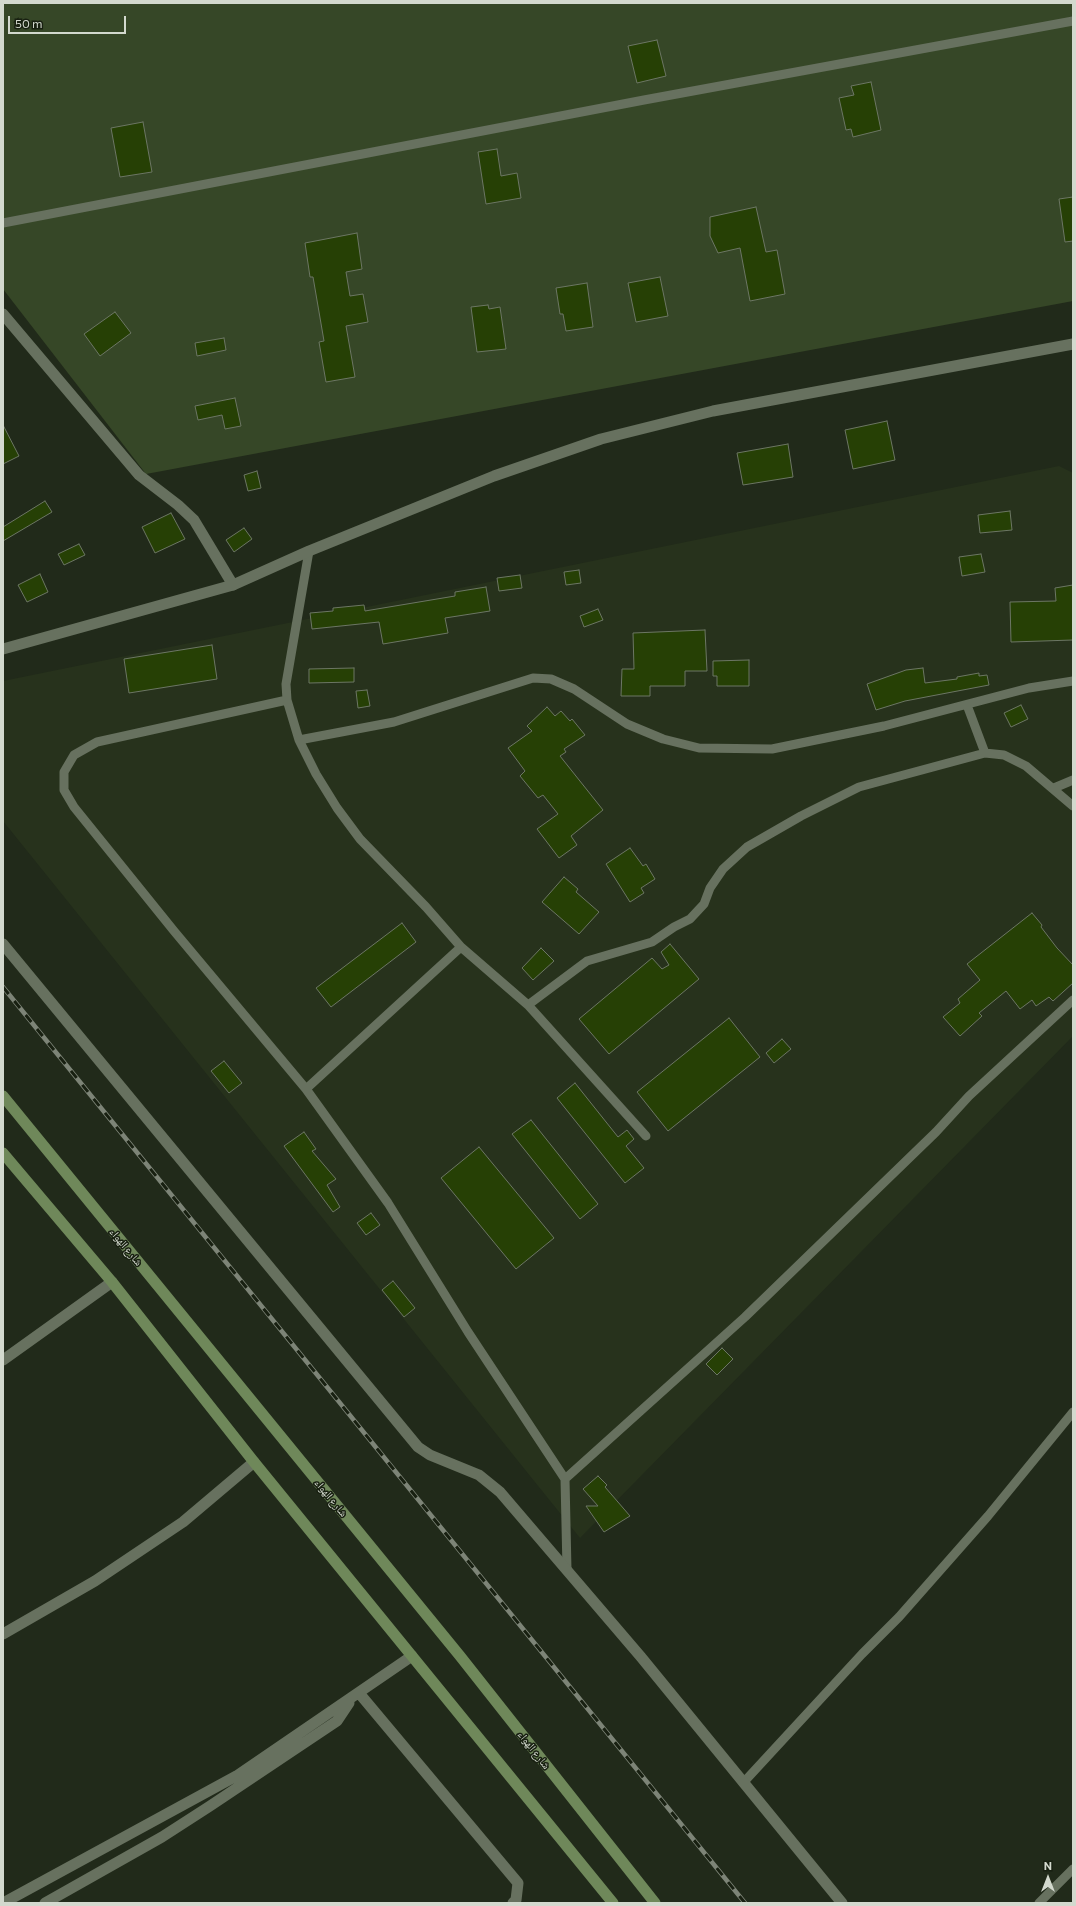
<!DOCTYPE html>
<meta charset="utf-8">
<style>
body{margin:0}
#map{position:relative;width:1076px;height:1906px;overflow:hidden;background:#212a1a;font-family:Commissioner,sans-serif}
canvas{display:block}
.frame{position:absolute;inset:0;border:4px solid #d3d9ce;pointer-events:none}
.north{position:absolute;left:1028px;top:1858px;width:40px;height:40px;-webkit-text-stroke:3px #182011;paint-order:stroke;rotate:0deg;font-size:11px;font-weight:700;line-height:16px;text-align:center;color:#d3d9ce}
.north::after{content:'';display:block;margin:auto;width:14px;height:18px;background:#d3d9ce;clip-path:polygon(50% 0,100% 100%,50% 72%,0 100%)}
.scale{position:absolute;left:8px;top:16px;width:118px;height:18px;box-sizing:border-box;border:2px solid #d3d9ce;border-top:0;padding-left:5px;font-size:12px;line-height:14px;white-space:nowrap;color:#d3d9ce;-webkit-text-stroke:3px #182011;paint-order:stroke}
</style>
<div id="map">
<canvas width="1076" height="1906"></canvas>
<div class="frame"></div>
<div class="north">N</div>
<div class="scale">50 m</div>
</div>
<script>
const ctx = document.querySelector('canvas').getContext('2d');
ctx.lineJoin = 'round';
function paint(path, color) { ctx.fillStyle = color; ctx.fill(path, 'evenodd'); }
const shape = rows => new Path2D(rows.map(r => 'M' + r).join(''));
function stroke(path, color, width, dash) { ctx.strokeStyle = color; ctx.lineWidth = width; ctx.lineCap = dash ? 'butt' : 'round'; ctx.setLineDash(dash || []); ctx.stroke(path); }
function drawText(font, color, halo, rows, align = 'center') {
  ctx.font = font + ' Commissioner,"Noto Naskh Arabic",sans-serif'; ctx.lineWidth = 3; ctx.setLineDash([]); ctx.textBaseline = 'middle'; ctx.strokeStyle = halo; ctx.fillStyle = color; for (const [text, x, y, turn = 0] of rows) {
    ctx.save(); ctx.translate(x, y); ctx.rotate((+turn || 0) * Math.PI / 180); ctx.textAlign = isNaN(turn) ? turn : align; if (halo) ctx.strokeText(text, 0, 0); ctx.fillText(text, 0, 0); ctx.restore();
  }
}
paint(shape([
 [1059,466,1073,473,1073,1036,580,1538,3,821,3,681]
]), '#27321c');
paint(shape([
 [3,3,1073,3,1073,301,146,474,3,289]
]), '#364727');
const building = shape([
 [657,40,666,76,637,83,628,46,657,40],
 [871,82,881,130,853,137,851,129,846,130,839,98,854,95,851,86,871,82],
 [143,122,152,172,120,177,111,128,143,122],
 [497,149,501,176,517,173,521,198,486,204,478,152,497,149],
 [1073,197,1073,241,1065,242,1059,199,1073,197],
 [756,207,766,252,777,250,785,294,750,301,740,248,718,253,710,236,710,217,756,207],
 [357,233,362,269,346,272,350,296,363,294,368,322,346,326,355,377,326,382,319,342,324,341,313,277,310,277,305,243,357,233],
 [660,277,668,316,636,322,628,283,660,277],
 [587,283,593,327,566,331,563,314,560,314,556,288,587,283],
 [488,305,489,309,500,307,506,349,477,352,471,307,488,305],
 [115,312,131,333,100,356,84,334,115,312],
 [224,338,226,350,197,356,195,343,224,338],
 [235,398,241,426,225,429,222,415,198,420,195,406,235,398],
 [887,421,895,460,853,469,845,430,887,421],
 [3,425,19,456,3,464,3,425],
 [788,444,793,477,743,485,737,453,788,444],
 [257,471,261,488,248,491,244,475,257,471],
 [45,501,52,512,3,541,3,527,45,501],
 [1010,511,1012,530,980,533,978,515,1010,511],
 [171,513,185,539,155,553,142,527,171,513],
 [244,528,252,539,234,552,226,540,244,528],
 [79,544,85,555,64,565,58,554,79,544],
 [981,554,985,572,962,576,959,557,981,554],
 [579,570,581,583,566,585,564,572,579,570],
 [40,574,48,592,27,602,18,585,40,574],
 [520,575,522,588,499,591,497,578,520,575],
 [1073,585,1073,640,1011,642,1010,602,1056,601,1055,588,1073,585],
 [486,587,490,611,445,618,448,633,383,644,379,622,312,629,310,613,333,611,333,608,364,605,365,611,455,596,455,592,486,587],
 [598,609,603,620,584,627,580,616,598,609],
 [705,630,707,671,685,671,685,686,650,686,650,696,621,696,622,669,634,669,633,633,705,630],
 [212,645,217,679,129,693,124,659,212,645],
 [749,660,749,686,717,686,717,676,713,676,713,661,749,660],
 [354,668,354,682,309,683,309,669,354,668],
 [923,668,925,683,957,679,957,677,979,673,979,676,987,675,989,685,905,701,876,710,867,684,906,670,923,668],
 [367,690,370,706,358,708,356,691,367,690],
 [1021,705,1028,719,1011,727,1004,713,1021,705],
 [547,707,555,716,561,711,570,721,572,719,585,735,564,749,566,752,560,756,603,810,571,836,577,845,559,858,537,829,558,814,543,795,538,798,520,776,525,771,508,748,532,731,527,726,547,707],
 [630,848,643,866,646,864,655,879,641,888,644,893,630,902,606,864,630,848],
 [564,877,578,889,576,892,599,912,579,934,542,902,564,877],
 [1032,913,1042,925,1041,927,1057,948,1073,965,1073,983,1053,1001,1049,997,1036,1006,1032,1000,1020,1009,1006,991,979,1013,982,1016,960,1036,943,1017,960,1003,958,999,980,980,967,964,1032,913],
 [402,923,416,942,331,1007,316,988,402,923],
 [670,944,699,979,609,1054,579,1019,652,958,662,969,669,965,661,952,670,944],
 [541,948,554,961,533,980,522,968,541,948],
 [729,1018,760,1057,668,1131,637,1092,729,1018],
 [782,1039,791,1049,774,1063,766,1053,782,1039],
 [224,1061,242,1083,229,1093,211,1071,224,1061],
 [575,1083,618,1137,627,1130,634,1139,626,1146,644,1168,625,1183,557,1098,575,1083],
 [531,1120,598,1204,580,1219,512,1134,531,1120],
 [304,1132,316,1149,312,1151,336,1179,327,1185,340,1207,333,1212,284,1146,304,1132],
 [479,1147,554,1238,516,1269,441,1178,479,1147],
 [371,1213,380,1225,366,1235,357,1223,371,1213],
 [393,1281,415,1308,404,1317,382,1290,393,1281],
 [722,1348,733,1359,717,1375,706,1364,722,1348],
 [598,1476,607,1485,605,1487,630,1516,604,1532,586,1506,598,1506,583,1489,598,1476]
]);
paint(building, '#264005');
stroke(building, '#6c7664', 1);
stroke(shape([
 [3,223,644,100,1073,21],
 [287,700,97,742,74,755,64,772,64,790,74,807,174,931,306,1089,388,1203,468,1332,565,1479,567,1570],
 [967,705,985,753],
 [299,740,394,722,533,678,551,679,574,689,627,724,663,739,699,748,772,749,884,726,1029,688,1073,681],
 [1054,788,1073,780],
 [461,947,528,1005,646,1136],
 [528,1005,587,961,652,942,674,927,690,919,704,904,710,888,723,869,747,847,801,816,859,787,985,753,1004,755,1026,766,1073,806],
 [306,1089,461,947,426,907,360,839,337,808,316,774,299,740,287,700,286,684,309,551],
 [565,1479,745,1317,936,1132,969,1096,1073,1000],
 [743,1783,862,1654,899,1617,988,1516,1073,1412],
 [1039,1903,1073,1869]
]), '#67715f', 9);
stroke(shape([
 [3,314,139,475,178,505,194,520,233,585],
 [3,1360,112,1282],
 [3,1634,95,1581,183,1522,254,1462],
 [359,1693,518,1883,516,1900,513,1903],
 [3,1903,238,1775,412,1656],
 [45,1903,162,1837,210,1806,337,1721,349,1703]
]), '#67715f', 11);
stroke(shape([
 [3,649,233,585,309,551,494,476,601,439,713,411,1073,344],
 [3,944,418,1447,430,1455,479,1475,500,1492,641,1657,842,1903]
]), '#67715f', 11);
stroke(shape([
 [3,1096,460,1656,655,1903],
 [3,1153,112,1282,254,1462,613,1903]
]), '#6f885a', 11);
const rail = shape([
 [3,987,745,1903]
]);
stroke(rail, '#7d8477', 4.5);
stroke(rail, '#182011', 3, [9]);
drawText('11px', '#d3d9ce', '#182011', [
 ["شارع الهواء",126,1247,51],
 ["شارع الهواء",331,1498,51],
 ["شارع الهواء",534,1750,52]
]);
</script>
